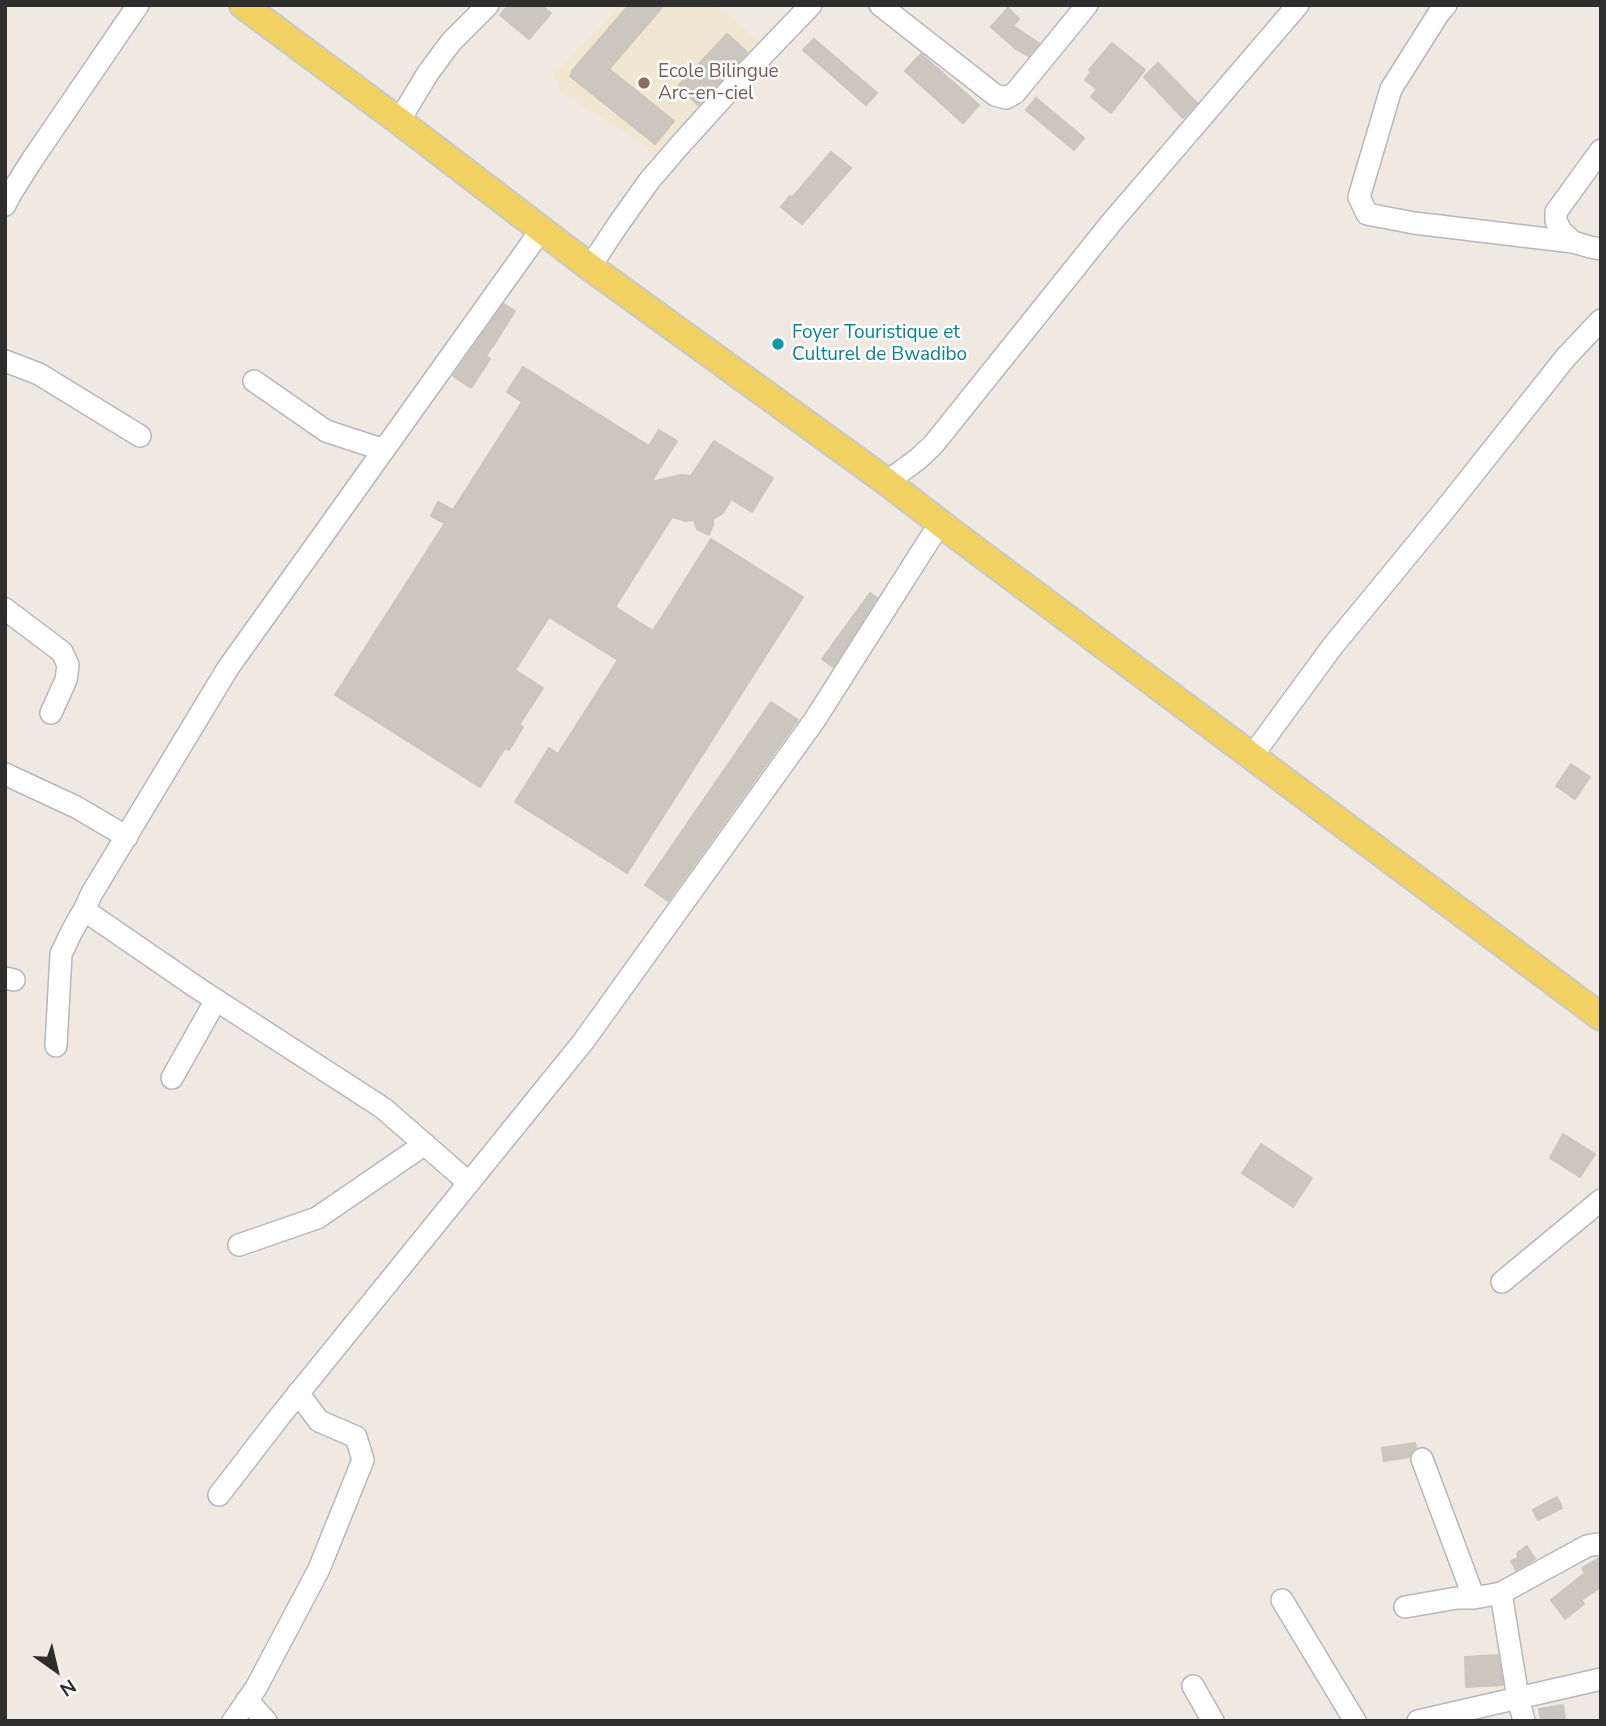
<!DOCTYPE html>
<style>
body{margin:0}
#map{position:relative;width:1606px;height:1726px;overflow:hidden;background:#efe9e1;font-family:"Nunito Sans",sans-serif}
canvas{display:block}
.frame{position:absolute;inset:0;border:7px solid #2e2e2e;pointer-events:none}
.north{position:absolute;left:21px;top:1635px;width:70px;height:70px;-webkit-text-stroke:5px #fff;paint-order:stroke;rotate:146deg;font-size:19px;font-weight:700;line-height:28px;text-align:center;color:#2e2e2e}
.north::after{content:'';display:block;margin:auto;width:24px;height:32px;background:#2e2e2e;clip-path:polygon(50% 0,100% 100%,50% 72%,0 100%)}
</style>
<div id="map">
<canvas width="1606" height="1726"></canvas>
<div class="frame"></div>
<div class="north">N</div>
</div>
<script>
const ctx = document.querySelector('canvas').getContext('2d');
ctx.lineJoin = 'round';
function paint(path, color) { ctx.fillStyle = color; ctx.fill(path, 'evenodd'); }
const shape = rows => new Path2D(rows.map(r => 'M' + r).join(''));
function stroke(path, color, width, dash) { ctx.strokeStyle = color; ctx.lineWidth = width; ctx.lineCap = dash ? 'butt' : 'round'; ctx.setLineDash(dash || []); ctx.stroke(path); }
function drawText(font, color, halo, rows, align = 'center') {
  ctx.font = font + ' "Nunito Sans",sans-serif'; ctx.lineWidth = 5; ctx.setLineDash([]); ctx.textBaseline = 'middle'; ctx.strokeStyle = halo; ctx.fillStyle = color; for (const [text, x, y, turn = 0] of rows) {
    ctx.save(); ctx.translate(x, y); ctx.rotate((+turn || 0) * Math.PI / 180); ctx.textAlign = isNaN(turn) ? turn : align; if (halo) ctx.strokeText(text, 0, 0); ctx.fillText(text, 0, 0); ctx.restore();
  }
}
paint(shape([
 [620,5,716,5,766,47,661,156,561,92,553,75]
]), '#f0e6d1');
const building = shape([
 [508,5,541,5,551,13,529,39,500,15,508,5],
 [629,5,664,5,609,69,674,121,655,144,570,76,573,72,572,71,629,5],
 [1008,8,1019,19,1013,26,1039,43,1028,56,1016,49,991,27,1008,8],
 [727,34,747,52,698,105,678,86,727,34],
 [814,39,877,93,866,105,803,50,814,39],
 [1112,43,1145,70,1111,113,1091,97,1097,89,1085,80,1091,72,1089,70,1112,43],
 [921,54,979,105,963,123,905,71,921,54],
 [1158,63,1197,103,1183,118,1144,77,1158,63],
 [1036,98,1084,138,1074,150,1026,110,1036,98],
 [831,152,851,168,802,224,781,207,790,196,792,198,831,152],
 [504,304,515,311,493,346,487,344,492,347,486,356,490,359,471,388,453,376,504,304],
 [523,367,649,446,659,430,677,441,651,482,681,475,691,476,714,441,773,478,752,512,731,499,723,513,713,519,713,525,709,535,697,529,694,520,686,521,672,517,615,607,653,631,711,539,803,597,627,873,515,802,549,748,558,754,618,660,549,617,515,670,543,688,519,725,523,727,509,750,505,748,480,787,335,695,445,523,431,516,438,502,453,510,522,402,507,392,523,367],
 [870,593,877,598,833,667,822,659,870,593],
 [771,702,798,720,668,901,645,885,771,702],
 [1571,764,1590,777,1575,799,1556,786,1571,764],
 [1563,1134,1595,1154,1580,1177,1550,1158,1563,1134],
 [1261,1144,1312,1178,1293,1207,1242,1173,1261,1144],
 [1415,1443,1416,1447,1412,1451,1409,1457,1384,1461,1382,1448,1415,1443],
 [1557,1497,1562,1508,1538,1520,1533,1510,1557,1497],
 [1527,1546,1535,1559,1516,1570,1511,1561,1518,1558,1517,1553,1527,1546],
 [1599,1558,1601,1558,1601,1587,1581,1600,1584,1604,1565,1619,1551,1600,1585,1573,1582,1568,1599,1558],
 [1498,1655,1503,1685,1466,1687,1465,1657,1498,1655],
 [1563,1705,1565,1719,1541,1721,1539,1709,1563,1705]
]);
paint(building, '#cbc7bf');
stroke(building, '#cbc5ba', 2);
const minor = shape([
 [880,5,995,95,1006,98,1015,93,1087,5],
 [1446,5,1439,13,1391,89,1359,197,1367,214,1414,223,1573,242],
 [399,121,428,73,451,42,488,5],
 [1601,150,1556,212,1556,221,1561,231,1573,242,1590,247,1601,249],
 [5,205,10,195,32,160,138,5],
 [590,267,617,226,649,181,680,145,736,83,811,5],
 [5,361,39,374,140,436],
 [254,381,326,431,384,450],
 [887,482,918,459,933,445,1111,223,1298,5],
 [5,609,62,652,68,665,66,680,51,713],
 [1252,756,1332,647,1443,512,1566,357,1601,320],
 [5,774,76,807,127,837],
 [5,978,14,980],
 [56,1046,61,954,72,931,84,910],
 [172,1078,216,1000],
 [469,1183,383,1108,199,989,84,910,92,893,228,668,541,230],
 [239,1245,317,1218,425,1144],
 [1502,1282,1601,1200],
 [1422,1459,1474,1598],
 [219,1495,280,1416,583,1042,814,721,940,523],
 [1501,1593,1518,1698,1524,1721],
 [1282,1600,1355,1721],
 [1405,1607,1457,1598,1474,1598,1501,1593,1587,1546,1597,1544,1601,1545],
 [1193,1686,1213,1721],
 [247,1700,266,1721],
 [233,1721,256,1688,319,1569,363,1460,356,1437,319,1421,298,1393],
 [1418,1721,1601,1679]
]);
const major = shape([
 [243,5,399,121,590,267,887,482,953,533,1601,1017]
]);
stroke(minor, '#b4b7c1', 24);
stroke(major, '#c9c9c9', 30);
stroke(minor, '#fff', 21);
stroke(major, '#f2d163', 26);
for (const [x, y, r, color] of [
 [644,83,7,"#8d6e63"],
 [778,344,7,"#0f9aa8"]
]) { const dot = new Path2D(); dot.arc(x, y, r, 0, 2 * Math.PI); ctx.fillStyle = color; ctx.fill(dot); stroke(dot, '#fff', 2.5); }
drawText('19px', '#785e54', '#fff', [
 ["Ecole Bilingue",658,72],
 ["Arc-en-ciel",658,94]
], 'left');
drawText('19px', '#0d838f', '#fff', [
 ["Foyer Touristique et",792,333],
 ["Culturel de Bwadibo",792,355]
], 'left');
</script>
